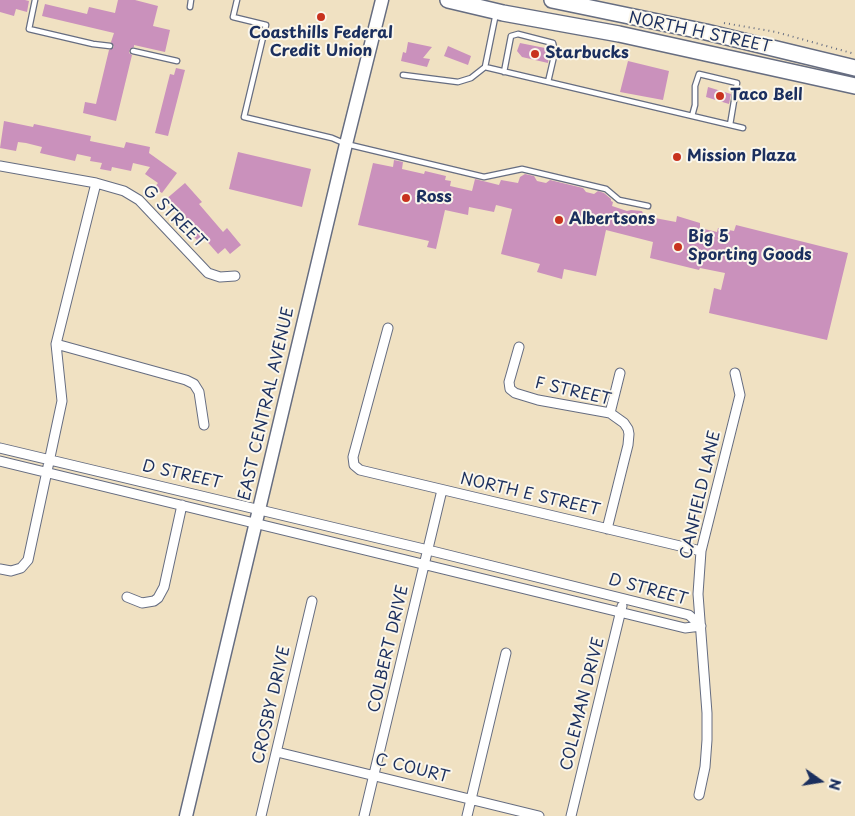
<!DOCTYPE html>
<style>
body{margin:0}
#map{position:relative;width:855px;height:816px;overflow:hidden;background:#f0e1c2;font-family:"Playpen Sans",sans-serif}
canvas{display:block}
.north{position:absolute;left:795px;top:756px;width:50px;height:50px;-webkit-text-stroke:4px #fbf7ec;paint-order:stroke;rotate:103deg;font-size:14px;font-weight:700;line-height:20px;text-align:center;color:#1b2f5e}
.north::after{content:'';display:block;margin:auto;width:18px;height:22px;background:#1b2f5e;clip-path:polygon(50% 0,100% 100%,50% 72%,0 100%)}
</style>
<div id="map">
<canvas width="855" height="816"></canvas>
<div class="north">N</div>
</div>
<script>
const ctx = document.querySelector('canvas').getContext('2d');
ctx.lineJoin = 'round';
function paint(path, color) { ctx.fillStyle = color; ctx.fill(path, 'evenodd'); }
const shape = rows => new Path2D(rows.map(r => 'M' + r).join(''));
function stroke(path, color, width, dash) { ctx.strokeStyle = color; ctx.lineWidth = width; ctx.lineCap = dash ? 'butt' : 'round'; ctx.setLineDash(dash || []); ctx.stroke(path); }
function drawText(font, color, halo, rows, align = 'center') {
  ctx.font = font + ' "Playpen Sans",sans-serif'; ctx.lineWidth = 4; ctx.setLineDash([]); ctx.textBaseline = 'middle'; ctx.strokeStyle = halo; ctx.fillStyle = color; for (const [text, x, y, turn = 0] of rows) {
    ctx.save(); ctx.translate(x, y); ctx.rotate((+turn || 0) * Math.PI / 180); ctx.textAlign = isNaN(turn) ? turn : align; if (halo) ctx.strokeText(text, 0, 0); ctx.fillText(text, 0, 0); ctx.restore();
  }
}
paint(shape([
 [0,0,25,0,29,1,27,12,16,9,14,16,0,12],
 [118,0,135,0,158,6,153,26,170,30,165,52,134,45,134,47,130,49,129,53,132,55,116,121,83,113,85,102,96,104,109,50,114,47,111,42,114,33,42,16,45,4,87,14,89,7,115,13],
 [408,42,432,47,423,58,430,59,427,67,401,61,403,52,406,53],
 [520,43,550,49,548,63,522,57,517,51],
 [448,46,471,56,468,65,444,56],
 [628,61,669,71,663,100,620,92],
 [176,68,185,70,168,136,155,133,170,74,174,75],
 [708,87,731,94,729,104,706,97],
 [4,121,33,127,34,124,91,136,90,141,124,148,126,142,150,147,149,153,177,173,162,193,154,188,158,183,145,174,150,167,133,163,131,171,112,167,111,171,100,169,102,163,90,161,91,157,77,154,75,161,62,158,40,153,42,147,26,143,18,142,16,151,0,148],
 [238,152,311,169,302,207,229,189],
 [394,160,403,162,402,169,424,174,425,171,446,176,445,180,451,181,450,186,472,191,475,179,499,185,501,180,518,183,520,177,525,174,534,176,537,181,546,183,550,180,583,188,586,192,594,194,598,191,604,193,611,199,611,201,613,202,612,206,627,211,631,210,642,211,644,216,676,222,677,216,700,223,700,228,717,232,718,228,734,231,736,225,848,253,827,340,709,313,714,288,721,290,725,273,700,268,699,270,650,258,653,242,606,230,596,276,564,269,562,279,537,272,540,264,501,254,512,209,496,205,494,212,469,207,468,215,445,210,436,249,427,247,429,241,358,225,373,163,393,167],
 [185,183,202,202,199,204,223,232,227,228,241,245,230,254,225,248,218,254,203,237,198,241,191,234,196,230,178,209,175,212,165,200]
]), '#ca91bc');
const service = shape([
 [35,0,29,29,93,44,110,46],
 [237,0,233,17,266,25,244,117,332,138,346,144,484,177,522,169,606,189,619,200,648,206],
 [190,7,191,0],
 [133,51,177,61],
 [485,67,743,128],
 [504,72,511,36,518,34,553,43,555,52,548,82],
 [403,75,458,82,471,78,485,67,496,13],
 [692,116,695,105,695,86,699,74,737,83,730,125]
]);
const minor = shape([
 [0,166,96,183,124,191,139,200,208,273,220,277,235,276],
 [388,328,353,457,354,465,360,470,701,551],
 [56,344,186,380,194,384,199,392,204,425],
 [519,347,509,382,510,389,515,393,538,400,610,413,624,423,628,429,629,434,628,445,607,529],
 [610,413,620,373],
 [0,448,428,550,689,615,701,626],
 [0,461,685,628,701,626],
 [0,569,11,571,21,568,28,560,62,401,56,344,96,183],
 [127,597,142,603,154,601,158,598,164,587,182,505],
 [277,752,539,816],
 [699,795,705,767,707,740,707,713,698,594,701,551,740,395,735,373],
 [261,816,312,601],
 [364,816,442,490],
 [467,816,506,653],
 [571,816,622,606]
]);
const secondary = shape([
 [186,816,346,144,382,0]
]);
const trunk = shape([
 [448,0,503,13,619,34,855,86],
 [552,0,706,32,855,68]
]);
stroke(service, '#666d81', 7);
stroke(minor, '#666d81', 11);
stroke(secondary, '#666d81', 15);
stroke(trunk, '#666d81', 18);
stroke(shape([
 [724,23,776,32,855,54]
]), '#666d81', 2, [1, 4]);
stroke(service, '#fff', 4.5);
stroke(minor, '#fff', 9);
stroke(secondary, '#fff', 12);
stroke(trunk, '#fff', 15);
for (const [x, y, r, color] of [
 [321,17,5,"#c8321e"],
 [535,54,5,"#c8321e"],
 [720,96,5,"#c8321e"],
 [677,157,5,"#c8321e"],
 [406,198,5,"#c8321e"],
 [559,220,5,"#c8321e"],
 [678,247,5,"#c8321e"]
]) { const dot = new Path2D(); dot.arc(x, y, r, 0, 2 * Math.PI); ctx.fillStyle = color; ctx.fill(dot); stroke(dot, '#fbf7ec', 2); }
drawText('16px', '#1b2f5e', '#fbf7ec', [
 ["NORTH H STREET",700,33,12],
 ["G STREET",174,217,45],
 ["F STREET",573,392,13],
 ["EAST CENTRAL AVENUE",267,404,-77],
 ["D STREET",182,475,13],
 ["NORTH E STREET",530,495,13],
 ["CANFIELD LANE",701,495,-77],
 ["D STREET",648,590,15],
 ["COLBERT DRIVE",389,649,-77],
 ["COLEMAN DRIVE",583,704,-76],
 ["CROSBY DRIVE",272,705,-77],
 ["C COURT",412,769,14]
]);
drawText('bold 16px', '#1b2f5e', '#fbf7ec', [
 ["Coasthills Federal",321,34,"center"],
 ["Credit Union",321,52,"center"],
 ["Starbucks",545,54],
 ["Taco Bell",730,96],
 ["Mission Plaza",687,157],
 ["Ross",416,198],
 ["Albertsons",569,220],
 ["Big 5",688,238],
 ["Sporting Goods",688,256]
], 'left');
</script>
